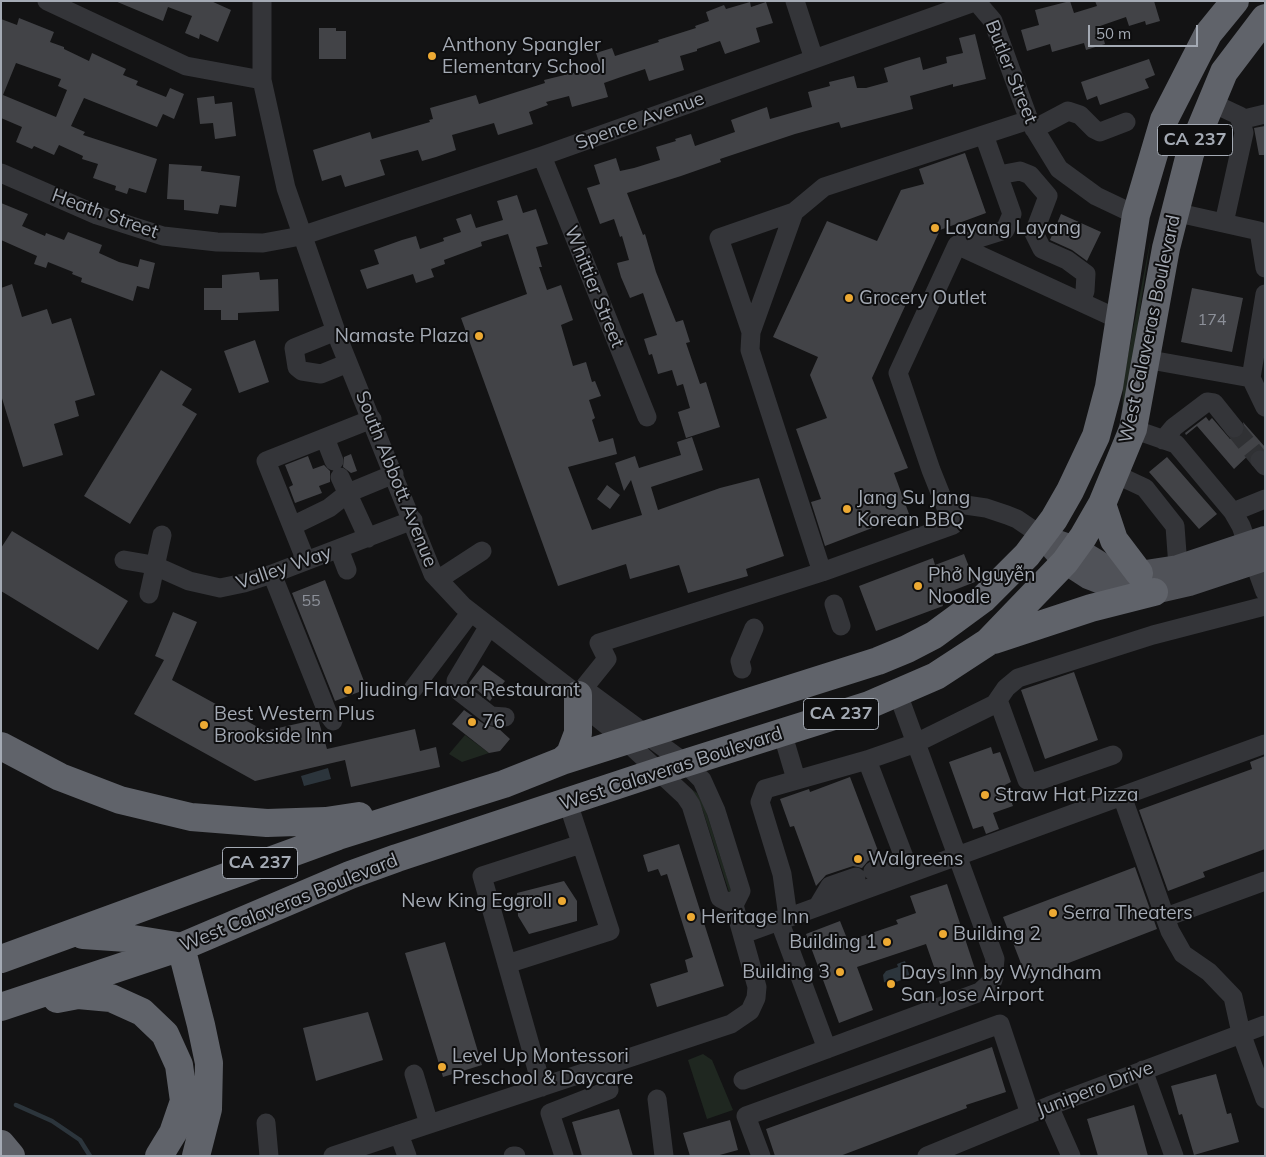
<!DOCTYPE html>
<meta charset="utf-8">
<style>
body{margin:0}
#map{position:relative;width:1266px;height:1157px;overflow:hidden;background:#131314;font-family:Mulish,sans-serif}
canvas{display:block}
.frame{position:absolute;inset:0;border:2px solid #a4aab4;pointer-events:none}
.scale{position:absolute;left:1088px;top:25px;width:110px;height:22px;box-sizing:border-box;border:2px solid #a4aab4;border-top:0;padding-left:6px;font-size:15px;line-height:18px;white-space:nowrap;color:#a4aab4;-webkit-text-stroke:4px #0e0e0f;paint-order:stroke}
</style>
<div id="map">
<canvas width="1266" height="1157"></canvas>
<div class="frame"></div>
<div class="scale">50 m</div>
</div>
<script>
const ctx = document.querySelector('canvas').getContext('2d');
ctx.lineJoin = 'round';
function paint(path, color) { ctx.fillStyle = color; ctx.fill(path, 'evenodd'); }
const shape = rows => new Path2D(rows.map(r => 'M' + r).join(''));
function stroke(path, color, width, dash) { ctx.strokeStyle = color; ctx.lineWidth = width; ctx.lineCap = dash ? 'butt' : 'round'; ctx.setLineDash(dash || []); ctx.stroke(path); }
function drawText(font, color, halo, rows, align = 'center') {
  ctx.font = font + ' Mulish,sans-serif'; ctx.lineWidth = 4; ctx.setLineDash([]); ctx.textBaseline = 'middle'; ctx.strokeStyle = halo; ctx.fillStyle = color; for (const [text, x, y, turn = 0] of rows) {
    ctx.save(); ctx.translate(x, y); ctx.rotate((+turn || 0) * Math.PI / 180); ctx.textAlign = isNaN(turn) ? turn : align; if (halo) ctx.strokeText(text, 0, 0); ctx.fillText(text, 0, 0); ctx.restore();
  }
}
paint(shape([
 [1151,237,1138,323,1138,350,1117,449,1080,522,1122,420,1123,381],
 [465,735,489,753,462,762,449,754],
 [691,789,697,793,704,805,733,896,730,895,703,811],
 [703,1054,712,1060,733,1110,707,1119,688,1060]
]), '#1f2720');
paint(shape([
 [328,768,331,779,304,786,301,776],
 [905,961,910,977,890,984,884,982,883,975,886,971,898,967,897,964]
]), '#2c353c');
stroke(shape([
 [16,1105,52,1121,80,1140,90,1156]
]), '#2c353c', 4.5);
paint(shape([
 [115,1,211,1,231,10,218,42,200,34,199,39,185,33,192,16,168,7,163,21],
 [1070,1,1074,13,1097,6,1095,1,1154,1,1160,21,1146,25,1145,21,1129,26,1126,17,1100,26,1105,44,1086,50,1084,43,1052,52,1050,44,1027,51,1021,30,1039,25,1035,10],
 [750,2,751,7,766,2,773,23,756,28,760,42,725,54,720,41,697,49,697,51,680,56,684,70,649,81,645,69,621,77,604,83,608,97,597,100,572,107,569,96,546,102,548,105,529,112,533,124,498,135,494,123,452,135,456,150,436,157,422,161,418,150,380,160,385,175,345,187,341,175,322,181,313,150,370,132,372,139,430,122,429,120,433,119,430,108,476,95,479,104,545,83,544,80,585,70,584,66,599,62,596,53,612,48,615,56,659,42,658,40,696,28,695,26,709,21,706,12,724,5,726,9],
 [19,18,54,32,50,42,64,47,64,49,89,61,92,53,126,69,123,75,138,81,136,85,166,97,170,88,184,94,174,119,163,114,157,127,84,98,71,126,85,132,83,135,157,159,146,193,129,188,127,194,115,190,116,186,93,178,98,164,82,159,83,156,59,145,54,155,34,146,32,149,16,142,22,127,1,118,1,19,17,25],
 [16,63,61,79,58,86,67,90,56,117,3,95],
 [319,28,336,28,336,31,346,31,346,59,319,59],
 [975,34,986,79,953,87,953,84,910,96,913,109,841,128,839,122,795,134,720,159,721,162,681,176,627,193,643,235,645,234,656,272,676,322,683,320,690,342,686,343,700,384,706,382,720,427,686,438,678,412,690,408,683,384,677,386,672,370,658,374,652,354,649,355,644,339,657,335,643,293,630,298,621,277,617,263,629,260,622,236,620,237,614,219,600,224,587,188,600,184,594,165,616,158,620,171,634,168,660,160,656,147,676,141,675,139,691,134,695,146,735,132,731,120,753,112,767,107,770,119,812,107,808,92,830,86,829,82,854,76,857,88,866,88,888,82,884,68,906,61,920,57,923,70,947,63,946,57,963,53,959,38],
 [1149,59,1155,75,1145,79,1149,88,1100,105,1097,96,1087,100,1081,82],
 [214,96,215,104,232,102,236,136,215,139,213,123,200,124,197,98],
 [1265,126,1265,155,1259,155,1254,128],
 [965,153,986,213,940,230,872,378,908,468,894,473,909,514,825,546,811,502,821,499,796,429,827,418,810,375,818,357,773,337,827,221,877,241,901,190,924,184,919,169],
 [169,164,202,166,201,171,240,176,236,207,220,205,218,214,184,210,184,200,167,199],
 [517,195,523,213,536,209,548,244,536,247,542,267,539,267,547,290,561,285,573,320,561,325,573,366,586,362,592,382,595,381,601,396,589,400,595,418,592,420,599,442,613,438,617,454,568,467,592,530,642,515,631,480,624,491,615,463,635,456,639,468,681,455,677,442,692,437,703,470,651,487,658,510,720,488,759,478,784,556,746,569,748,576,688,593,679,565,630,579,626,564,558,586,461,318,527,294,508,234,481,242,482,246,444,260,445,264,431,269,434,277,416,283,413,274,367,289,360,270,379,264,374,250,402,240,416,236,420,249,444,241,443,238,461,232,456,219,471,214,476,228,503,220,497,201],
 [1,203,28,214,22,226,45,236,46,233,64,240,68,232,102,245,99,253,119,262,138,267,140,259,155,263,149,289,137,286,133,301,81,282,82,278,72,274,73,272,48,262,46,268,34,264,37,256,1,240],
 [1061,214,1101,232,1087,261,1072,250,1050,240],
 [259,272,260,280,278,279,279,311,238,313,238,320,221,320,221,310,204,310,204,288,222,288,222,275],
 [12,284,22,317,47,309,52,324,71,318,95,395,75,401,79,416,54,424,63,455,23,467,1,395,1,288],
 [1192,288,1243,298,1232,352,1181,342],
 [255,340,269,382,239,393,224,351],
 [161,370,192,389,182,405,197,414,130,524,84,496],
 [1206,417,1209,421,1212,418,1230,439,1241,436,1245,432,1243,422,1265,447,1265,450,1253,451,1234,469,1197,426,1186,435,1185,433],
 [351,454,357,471,351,473,343,467,344,457],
 [308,456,313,469,324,465,330,471,330,482,319,486,322,493,295,503,289,487,293,485,285,465],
 [1167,457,1217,514,1199,529,1149,472],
 [607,485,620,495,610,509,597,499],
 [12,531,128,601,98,650,1,591,1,548],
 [964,554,975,582,939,596,943,606,876,631,859,586,933,558,935,565],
 [325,580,367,689,335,701,292,593],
 [173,612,197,622,172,680,265,731,318,719,327,749,415,729,420,751,436,747,440,767,351,787,345,760,255,781,134,714,164,660,155,656],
 [483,665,505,681,490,701,469,683],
 [1074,672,1098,740,1045,759,1021,690],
 [464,710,485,725,498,728,510,739,500,751,489,753,452,724],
 [991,747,993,754,1000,752,1011,782,1005,785,1013,806,993,813,999,829,986,834,983,826,973,829,949,762],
 [1265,756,1265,849,1203,872,1205,877,1168,891,1139,810,1252,769,1250,762],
 [850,777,880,856,868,861,862,868,853,866,826,875,816,886,794,826,790,827,780,799,809,789,810,792],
 [679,844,724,986,657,1007,650,984,688,972,685,960,693,957,667,874,661,876,658,869,648,872,643,855],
 [1135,867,1157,929,1027,979,1003,917],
 [564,881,577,901,577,921,529,934,518,916,517,893],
 [947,884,976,972,940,984,926,944,857,967,873,1010,839,1023,806,934,840,921,848,941,898,924,896,920,916,913,910,896],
 [445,942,482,1065,443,1077,405,953],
 [368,1012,383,1060,316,1081,303,1028],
 [992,1047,1006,1092,966,1105,967,1108,840,1156,775,1156,766,1129],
 [1216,1074,1227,1114,1231,1113,1239,1142,1194,1155,1182,1114,1179,1115,1171,1086],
 [1134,1105,1148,1156,1098,1156,1087,1119],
 [619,1109,633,1156,582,1156,572,1122],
 [730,1120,738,1150,716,1156,690,1156,683,1133]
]), '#424347');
stroke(shape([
 [1234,428,1260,460]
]), '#303134', 19, [19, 9]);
stroke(shape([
 [47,1,186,66,262,80],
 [262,1,262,80,286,188,340,343,433,574,463,606,578,695,583,706,626,741,685,796,691,805,720,898,734,905,757,987,756,998,750,1011,731,1024,333,1156],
 [795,1,814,59],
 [976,1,993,21,1029,120,1059,169,1096,196,1136,215],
 [1210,102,1240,116,1244,133,1224,223],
 [1240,120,1265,114],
 [1034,129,1068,111,1080,115,1094,129,1100,132,1126,122],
 [542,156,647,417],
 [1,173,97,215,163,236,217,242,263,243,301,236,542,156,977,1],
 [999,175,1020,171,1030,175,1048,196,1034,233,1042,249,1067,260,1086,274,1085,291,1081,302],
 [1174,212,1259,231,1265,268],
 [957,245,1120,320],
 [336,331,294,348,297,367,302,371,321,374,348,363],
 [751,332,794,212],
 [1145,359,1251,378,1265,407],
 [1251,378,1265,294],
 [1133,429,1176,444,1233,512,1241,526,1265,592],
 [325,438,334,461],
 [1163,440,1174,427,1207,402,1214,403,1234,428],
 [1260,460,1265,466],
 [1115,474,1145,488,1175,526,1178,567],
 [340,477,368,538],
 [945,502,986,508,1007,515,1017,519,1042,536],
 [1233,512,1265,499],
 [292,526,329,508,348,493,394,474],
 [339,549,347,570],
 [124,560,153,565,189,581,220,588,244,583,272,574,413,520],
 [306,561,266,461,372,419],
 [822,572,750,350,751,332,719,238,794,212,824,187,1029,120],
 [272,574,328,714,333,721],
 [439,579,482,551],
 [149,594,162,535],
 [834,604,841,626],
 [489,626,456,681,460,692,491,716,505,717],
 [742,669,740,661,754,628],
 [413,689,471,612],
 [578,695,607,659,599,643,822,572,953,525,931,470,898,373,957,245,1005,230,1012,214,984,135],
 [578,695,591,694,685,763,702,780,716,811,741,891,734,905],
 [998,700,1027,780,1033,782,1041,780,1113,755],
 [782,732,796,779],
 [867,760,910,873],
 [1122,796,1170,931,1183,954,1209,972,1233,997,1241,1033,1265,1099],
 [873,871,905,858],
 [818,906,830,886,856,877],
 [788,917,782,874,760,802,765,789,867,760,916,743,995,704,1006,688,1018,678,1153,635,1265,606],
 [1166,917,1265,881],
 [779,920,827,1049],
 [743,934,1265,744],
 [507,964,610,931,568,803],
 [1143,1070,1174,1156],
 [414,1074,429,1124],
 [743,1080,980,992,993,980,995,959,898,694],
 [542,1087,482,876,581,844],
 [657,1099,664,1156],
 [1049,1106,1071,1156],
 [266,1123,269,1156],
 [399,1134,407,1156],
 [513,1156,516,1156],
 [564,1156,550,1113,609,1090],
 [761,1156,746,1116,1000,1024,1030,1114],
 [927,1156,1049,1106,1265,1025]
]), '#343539', 19);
stroke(shape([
 [1042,536,1065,562,1088,577,1114,587,1154,592,1189,584,1265,559],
 [1057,542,1075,548,1106,567,1139,573,1178,567,1265,538]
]), '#505258', 24);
stroke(shape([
 [1102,504,1114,540,1139,573],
 [994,640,1091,608,1154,592],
 [1,746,60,777,120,800,191,817,267,823,326,821,359,816],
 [562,761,570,754,578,733,578,695],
 [83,935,127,938,177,946],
 [181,947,201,1025,209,1063,208,1109,196,1156],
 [1,959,338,836,504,784,562,761,878,661,907,649,934,635,983,599,1027,555,1054,519,1070,491,1096,436,1109,387,1136,215,1164,120,1208,34,1235,1],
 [57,999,78,995,111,998,142,1012,165,1034,179,1065,184,1101,173,1133,159,1156],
 [1,1007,181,947,350,875,397,858,660,771,869,705,936,676,988,642,1065,562,1083,537,1102,504,1133,429,1166,248,1190,154,1224,72,1265,18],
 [1,1144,11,1156]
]), '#60636a', 28);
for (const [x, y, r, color] of [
 [432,56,5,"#eca933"],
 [935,228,5,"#eca933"],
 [849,298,5,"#eca933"],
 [479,336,5,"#eca933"],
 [847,509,5,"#eca933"],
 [918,586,5,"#eca933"],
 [348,690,5,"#eca933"],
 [472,722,5,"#eca933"],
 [204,725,5,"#eca933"],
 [985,795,5,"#eca933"],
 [858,859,5,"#eca933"],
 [562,901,5,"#eca933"],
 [1053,913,5,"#eca933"],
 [691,917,5,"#eca933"],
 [943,934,5,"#eca933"],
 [887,942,5,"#eca933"],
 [840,972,5,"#eca933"],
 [891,984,5,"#eca933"],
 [442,1067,5,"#eca933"]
]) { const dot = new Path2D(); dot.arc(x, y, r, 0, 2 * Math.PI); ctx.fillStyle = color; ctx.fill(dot); stroke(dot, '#0e0e0f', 2); }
drawText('16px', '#8c9099', null, [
 ["174",1212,320],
 ["55",311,601]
]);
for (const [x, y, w] of [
 [1195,140,75],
 [841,714,75],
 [260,863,75]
]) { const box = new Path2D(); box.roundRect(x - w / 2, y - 15.5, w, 31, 4); ctx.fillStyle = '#0e0e0f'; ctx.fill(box); stroke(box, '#a4aab4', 1); }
drawText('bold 18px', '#a4aab4', null, [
 ["CA 237",1195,140],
 ["CA 237",841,714],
 ["CA 237",260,863]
]);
drawText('19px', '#a4aab4', '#0e0e0f', [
 ["Anthony Spangler",442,45],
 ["Elementary School",442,67],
 ["Layang Layang",945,228],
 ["Grocery Outlet",859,298],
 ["Namaste Plaza",469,336,"right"],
 ["Jang Su Jang",857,498],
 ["Korean BBQ",857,520],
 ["Phở Nguyễn",928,575],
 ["Noodle",928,597],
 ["Jiuding Flavor Restaurant",358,690],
 ["Best Western Plus",214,714],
 ["Brookside Inn",214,736],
 ["76",482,722],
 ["Straw Hat Pizza",995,795],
 ["Walgreens",868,859],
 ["New King Eggroll",552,901,"right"],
 ["Serra Theaters",1063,913],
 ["Heritage Inn",701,917],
 ["Building 2",953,934],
 ["Building 1",877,942,"right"],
 ["Building 3",830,972,"right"],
 ["Days Inn by Wyndham",901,973],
 ["San Jose Airport",901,995],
 ["Level Up Montessori",452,1056],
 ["Preschool & Daycare",452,1078]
], 'left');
drawText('19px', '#a4aab4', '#0e0e0f', [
 ["Butler Street",1011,72,68],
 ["Spence Avenue",640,121,-20],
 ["Heath Street",105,214,20],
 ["Whittier Street",594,287,68],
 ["West Calaveras Boulevard",1150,329,-78],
 ["South Abbott Avenue",396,479,68],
 ["Valley Way",284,568,-19],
 ["West Calaveras Boulevard",671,769,-18],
 ["West Calaveras Boulevard",289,903,-22],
 ["Junipero Drive",1095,1089,-21]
]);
</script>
